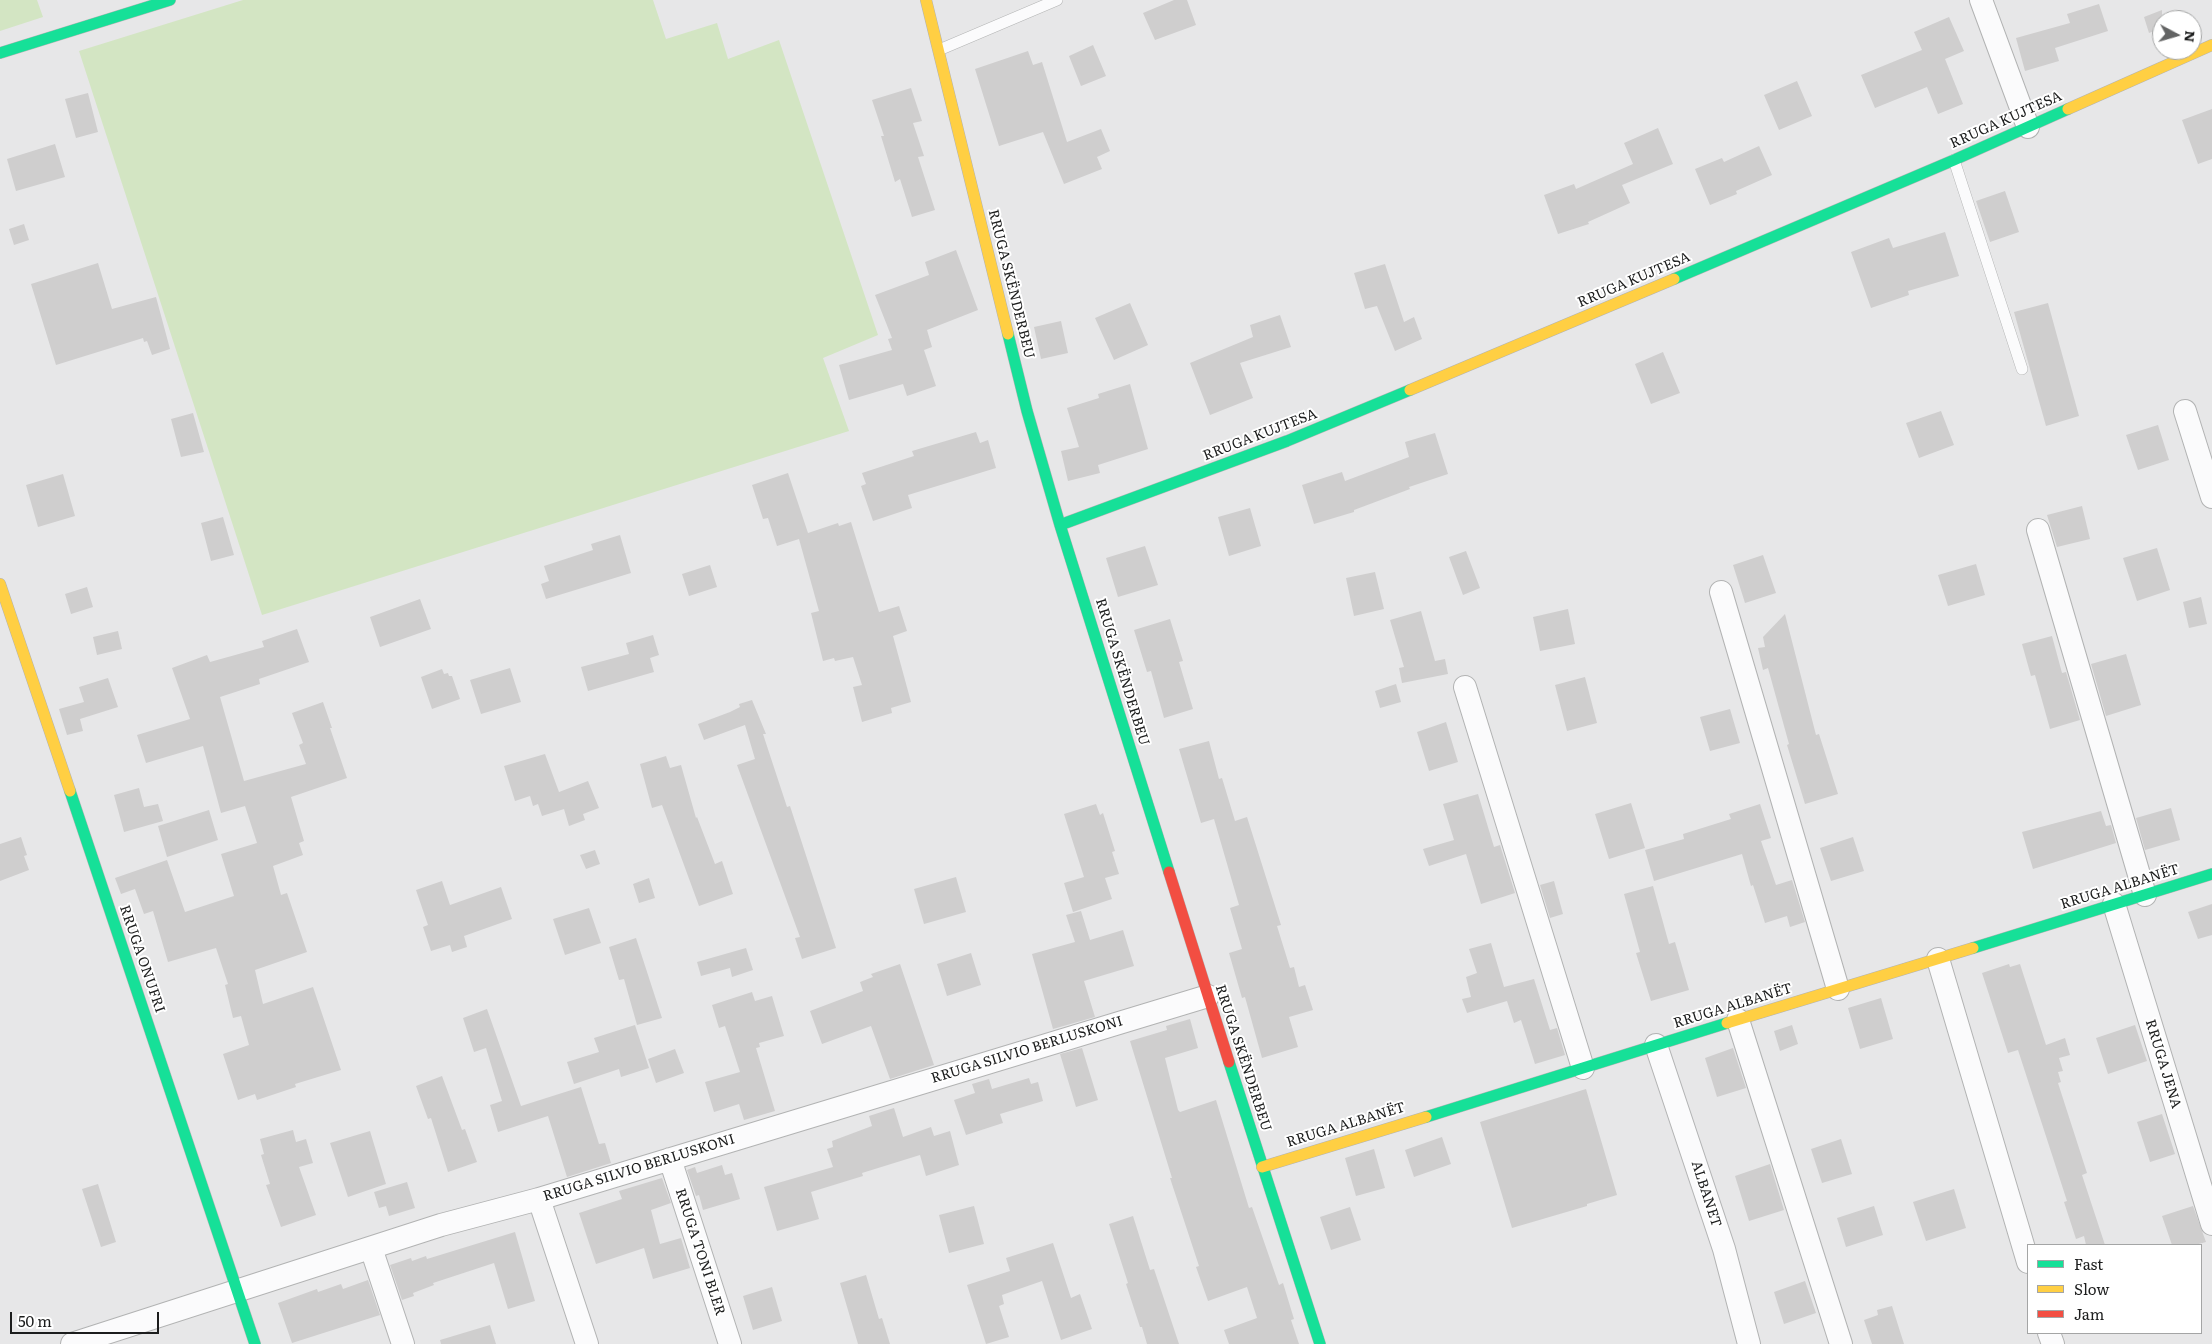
<!DOCTYPE html>
<meta charset="utf-8">
<style>
body{margin:0}
#map{position:relative;width:2212px;height:1344px;overflow:hidden;background:#e7e7e8;font-family:Literata,serif}
canvas{display:block}
.legend{position:absolute;left:2027px;top:1244px;width:175px;height:90px;box-sizing:border-box;background:#fff;border:1px solid #a4a5a5;margin:0;padding:6px 9px;list-style:none;font-size:15px;color:#1c1d1d}
.legend li{display:flex;align-items:center;gap:10px;height:25px}
.legend b{width:25px;border:1px solid #a4a5a5}
.north{position:absolute;left:2152px;top:10px;width:50px;height:50px;box-sizing:border-box;background:#fff;border:1px solid #a4a5a5;border-radius:50%;rotate:96deg;font-size:14px;font-weight:700;line-height:20px;text-align:center;color:#1c1d1d}
.north::after{content:'';display:block;margin:auto;width:18px;height:22px;background:#636464;clip-path:polygon(50% 0,100% 100%,50% 72%,0 100%)}
.scale{position:absolute;left:10px;top:1312px;width:149px;height:22px;box-sizing:border-box;border:2px solid #1c1d1d;border-top:0;padding-left:6px;font-size:15px;line-height:18px;white-space:nowrap;color:#1c1d1d;-webkit-text-stroke:4px #fff;paint-order:stroke}
</style>
<div id="map">
<canvas width="2212" height="1344"></canvas>
<ul class="legend">
<li><b style="height:6px;background:#16e098"></b>Fast</li>
<li><b style="height:6px;background:#ffcf43"></b>Slow</li>
<li><b style="height:6px;background:#f24e42"></b>Jam</li>
</ul>
<div class="north">N</div>
<div class="scale">50 m</div>
</div>
<script>
const ctx = document.querySelector('canvas').getContext('2d');
ctx.lineJoin = 'round';
function paint(path, color) { ctx.fillStyle = color; ctx.fill(path, 'evenodd'); }
const shape = rows => new Path2D(rows.map(r => 'M' + r).join(''));
function stroke(path, color, width, dash) { ctx.strokeStyle = color; ctx.lineWidth = width; ctx.lineCap = dash ? 'butt' : 'round'; ctx.setLineDash(dash || []); ctx.stroke(path); }
function drawText(font, color, halo, rows, align = 'center') {
  ctx.font = font + ' Literata,serif'; ctx.lineWidth = 4; ctx.setLineDash([]); ctx.textBaseline = 'middle'; ctx.strokeStyle = halo; ctx.fillStyle = color; for (const [text, x, y, turn = 0] of rows) {
    ctx.save(); ctx.translate(x, y); ctx.rotate((+turn || 0) * Math.PI / 180); ctx.textAlign = isNaN(turn) ? turn : align; if (halo) ctx.strokeText(text, 0, 0); ctx.fillText(text, 0, 0); ctx.restore();
  }
}
paint(shape([
 [0,0,37,0,43,17,0,31],
 [243,0,653,0,666,39,717,23,728,59,779,40,878,335,823,358,849,431,262,615,79,51]
]), '#d3e5c3');
paint(shape([
 [1174,0,1187,0,1196,25,1155,40,1143,13],
 [2099,4,2108,31,2055,48,2059,61,2025,71,2016,38,2070,23,2067,14],
 [2162,10,2162,28,2149,33,2144,17],
 [1949,17,1964,51,1945,59,1963,104,1938,114,1927,87,1875,108,1861,75,1922,50,1914,32],
 [1093,45,1106,76,1081,86,1069,56],
 [1028,51,1033,65,1042,62,1067,142,1101,129,1110,151,1097,157,1102,169,1064,184,1043,132,999,146,975,69],
 [1797,81,1812,116,1779,130,1764,95],
 [911,88,922,121,913,123,924,156,918,157,935,210,912,217,900,179,895,182,881,136,884,136,872,100],
 [88,93,98,132,76,138,65,99],
 [2212,109,2212,159,2198,164,2182,120],
 [1658,128,1673,164,1622,185,1630,203,1588,222,1589,224,1558,234,1544,195,1574,184,1576,189,1633,164,1624,143],
 [55,144,65,177,16,191,7,159],
 [1759,146,1772,175,1736,191,1737,194,1710,205,1695,169,1722,158,1724,162],
 [2005,191,2019,232,1990,242,1976,201],
 [24,224,29,240,14,245,9,229],
 [1945,232,1959,276,1908,291,1909,295,1871,308,1851,252,1889,238,1893,248],
 [956,250,978,310,927,330,932,347,924,350,936,386,907,396,903,384,849,400,839,365,892,350,888,339,892,338,875,295,929,275,925,262],
 [98,263,112,309,156,297,170,349,152,355,147,341,144,342,143,338,56,365,31,284],
 [1385,264,1404,322,1414,317,1422,339,1395,351,1377,306,1365,309,1354,273],
 [1130,303,1148,345,1114,360,1095,318],
 [2048,303,2079,416,2046,426,2014,312],
 [1280,315,1291,347,1240,363,1253,398,1210,415,1190,363,1253,337,1250,325],
 [1061,321,1068,353,1041,359,1034,327],
 [1663,352,1680,393,1651,404,1635,364],
 [1130,384,1148,449,1098,465,1100,473,1068,481,1061,451,1079,447,1067,408,1099,398,1098,394],
 [1941,411,1954,445,1919,458,1906,423],
 [193,413,204,452,181,457,171,419],
 [2158,425,2169,460,2138,470,2126,435],
 [976,432,980,443,988,440,996,468,908,495,912,508,873,521,861,486,866,484,862,473,914,456,912,451],
 [1435,433,1448,474,1409,487,1410,489,1354,510,1354,512,1314,524,1302,485,1342,472,1345,481,1409,457,1405,442],
 [788,473,808,533,838,523,839,526,851,522,879,612,899,606,907,631,893,636,911,702,891,708,892,713,862,722,853,687,862,685,853,657,835,661,834,658,823,661,811,613,819,611,799,539,777,546,768,518,763,519,752,485],
 [63,474,75,516,38,527,26,485],
 [2082,506,2090,539,2057,547,2047,515],
 [1250,508,1261,546,1229,556,1218,517],
 [223,517,234,555,211,561,201,523],
 [620,535,631,573,546,599,541,584,549,581,544,566,593,550,591,544],
 [1145,546,1158,585,1118,597,1106,558],
 [2157,548,2170,590,2137,601,2123,558],
 [1466,551,1480,588,1463,595,1449,557],
 [1763,555,1776,593,1745,603,1733,565],
 [1976,564,1985,595,1948,606,1938,575],
 [710,565,717,587,689,596,682,574],
 [1375,572,1384,609,1354,616,1346,578],
 [87,587,93,607,71,614,65,594],
 [2201,597,2207,624,2189,628,2183,602],
 [420,599,431,629,380,647,370,617],
 [1568,609,1575,644,1540,651,1533,617],
 [1421,611,1435,661,1445,659,1448,674,1402,683,1399,668,1404,667,1390,620],
 [1785,614,1816,735,1819,734,1838,794,1805,804,1787,745,1789,744,1768,668,1763,670,1758,648,1765,647,1763,637],
 [1170,619,1183,661,1179,662,1193,709,1164,718,1151,671,1147,672,1134,630],
 [297,629,309,662,259,679,260,684,220,697,244,781,306,764,299,745,303,743,292,713,323,702,332,728,330,728,347,778,291,797,304,841,299,843,303,855,273,866,281,895,287,893,307,952,255,970,263,1004,313,987,341,1070,295,1084,296,1087,257,1100,255,1094,238,1100,223,1054,249,1045,241,1016,233,1018,225,985,228,984,216,948,168,962,153,911,144,914,135,889,121,894,115,878,167,860,185,912,234,896,221,854,257,843,245,806,221,813,203,746,146,763,137,735,190,719,172,668,207,655,210,662,264,647,262,641],
 [118,631,122,649,97,655,93,637],
 [653,635,659,655,650,658,654,672,588,691,581,667,629,654,626,643],
 [2052,636,2062,673,2066,672,2080,720,2050,729,2035,675,2031,676,2022,644],
 [2126,654,2141,705,2106,716,2091,664],
 [510,668,521,702,481,714,470,680],
 [442,669,444,674,448,673,449,676,452,676,460,699,432,709,421,677],
 [1585,677,1597,723,1567,731,1555,685],
 [108,678,118,707,80,719,83,731,67,735,59,709,84,702,79,687],
 [1396,684,1401,702,1380,708,1375,691],
 [752,700,766,734,763,734,787,807,790,806,836,948,802,959,795,938,800,937,737,765,755,759,745,725,704,740,698,724,730,712,740,707,739,704],
 [1730,709,1740,743,1710,751,1700,717],
 [1446,722,1458,762,1429,771,1417,732],
 [1209,741,1219,779,1222,778,1235,821,1247,817,1281,925,1277,926,1290,968,1294,967,1299,987,1305,985,1313,1010,1289,1017,1298,1047,1262,1058,1245,997,1242,998,1229,953,1242,949,1230,908,1239,905,1214,819,1201,823,1179,749],
 [545,754,559,792,588,781,599,808,583,814,585,820,569,826,564,809,542,816,538,804,533,806,530,796,515,801,504,766],
 [666,756,670,768,681,765,696,818,697,817,715,864,722,861,733,894,699,906,662,805,652,808,640,764],
 [139,788,144,807,158,804,163,821,124,832,114,795],
 [1478,794,1494,847,1500,845,1515,893,1481,904,1466,854,1429,866,1423,849,1454,840,1443,804],
 [1631,803,1645,848,1609,859,1595,814],
 [1096,804,1100,815,1103,813,1115,851,1112,852,1119,874,1105,878,1112,899,1073,912,1064,883,1084,877,1064,814],
 [1760,804,1771,838,1761,841,1776,885,1792,880,1805,922,1790,927,1787,916,1765,923,1753,885,1751,886,1742,854,1654,881,1645,850,1684,839,1683,834,1731,819,1729,814],
 [2171,808,2180,840,2145,850,2136,818],
 [209,810,218,840,167,857,158,826],
 [2101,811,2106,826,2111,825,2116,843,2033,869,2022,832],
 [21,837,27,855,24,856,29,870,0,881,0,844],
 [1853,837,1864,871,1831,881,1820,848],
 [595,850,600,864,586,869,580,855],
 [956,877,966,912,924,924,914,889],
 [649,878,655,898,639,903,633,884],
 [442,881,450,905,501,887,512,919,464,936,467,947,452,952,450,945,431,951,423,927,428,925,416,890],
 [1554,881,1563,914,1550,918,1540,885],
 [1653,886,1669,944,1675,942,1689,990,1651,1001,1636,953,1640,952,1624,894],
 [2212,904,2212,935,2198,939,2188,912],
 [589,908,601,943,565,955,553,919],
 [1081,911,1090,940,1123,930,1134,966,1084,981,1095,1017,1053,1029,1032,954,1075,942,1066,915],
 [636,938,662,1018,637,1025,624,979,619,980,609,947],
 [1491,943,1504,987,1534,979,1550,1030,1557,1028,1565,1055,1535,1064,1521,1020,1514,1023,1507,1001,1467,1013,1462,999,1471,997,1466,977,1477,973,1469,949],
 [746,948,753,970,732,977,730,968,701,976,697,962],
 [971,953,981,985,947,996,937,964],
 [900,964,934,1065,890,1079,871,1026,822,1044,810,1011,863,991,860,982,873,977,871,974],
 [2009,964,2010,967,2020,964,2046,1045,2065,1038,2070,1055,2059,1058,2063,1071,2058,1072,2061,1082,2058,1083,2087,1173,2082,1175,2105,1245,2086,1245,2084,1236,2076,1239,2064,1202,2067,1201,2018,1050,2008,1053,1982,973],
 [752,992,755,1001,772,996,784,1036,759,1043,760,1047,756,1048,775,1111,744,1120,739,1104,714,1112,705,1082,740,1072,725,1026,719,1028,712,1005],
 [1881,998,1893,1039,1860,1049,1848,1008],
 [487,1009,521,1106,581,1087,599,1144,605,1143,611,1163,567,1177,548,1116,498,1132,490,1105,502,1101,486,1048,474,1052,463,1018],
 [1190,1019,1198,1048,1165,1058,1178,1110,1180,1112,1216,1100,1249,1208,1252,1207,1279,1285,1283,1283,1294,1319,1291,1320,1299,1344,1229,1344,1224,1330,1257,1318,1247,1287,1208,1301,1196,1267,1199,1266,1170,1178,1172,1178,1130,1041,1167,1030,1166,1026],
 [635,1025,649,1068,621,1077,619,1069,574,1084,567,1062,599,1052,594,1038],
 [1792,1025,1798,1044,1780,1051,1774,1031],
 [2135,1025,2147,1061,2108,1074,2096,1038],
 [1082,1048,1098,1100,1076,1107,1060,1054],
 [1733,1048,1746,1088,1717,1097,1705,1058],
 [675,1049,684,1073,656,1083,648,1059],
 [442,1076,462,1130,465,1129,477,1162,448,1172,431,1118,428,1119,416,1086],
 [1029,1078,1031,1084,1038,1082,1043,1101,1000,1114,1003,1123,966,1135,954,1100,975,1093,972,1084,989,1079,992,1089],
 [1586,1089,1617,1195,1587,1204,1587,1206,1512,1228,1480,1122],
 [894,1108,903,1137,931,1127,934,1136,950,1131,959,1165,926,1176,920,1155,862,1173,863,1176,811,1192,819,1219,777,1231,764,1187,833,1167,827,1149,833,1147,832,1141,872,1126,869,1116],
 [2162,1114,2175,1154,2150,1162,2137,1122],
 [293,1130,296,1142,306,1139,313,1163,299,1167,316,1215,281,1227,266,1185,270,1184,261,1155,264,1154,260,1139],
 [370,1131,386,1184,348,1197,330,1143],
 [1442,1137,1451,1164,1414,1177,1405,1150],
 [1841,1139,1852,1174,1822,1183,1811,1149],
 [1374,1149,1385,1188,1356,1196,1345,1158],
 [1770,1164,1784,1210,1749,1221,1735,1176],
 [722,1165,725,1175,732,1173,740,1199,703,1210,699,1195,696,1196,687,1170,695,1167,697,1173],
 [662,1178,671,1203,651,1210,660,1244,681,1238,690,1268,653,1279,644,1248,596,1264,579,1213,622,1199,619,1191],
 [407,1182,415,1208,389,1216,386,1206,379,1208,374,1192],
 [98,1184,116,1242,101,1247,82,1189],
 [1954,1189,1966,1228,1926,1241,1913,1202],
 [974,1206,984,1244,949,1253,939,1215],
 [1874,1206,1883,1235,1846,1247,1837,1218],
 [2193,1206,2206,1242,2195,1245,2172,1245,2162,1216],
 [1350,1207,1361,1240,1331,1250,1320,1217],
 [1133,1216,1150,1270,1154,1269,1179,1344,1147,1344,1142,1327,1140,1327,1126,1284,1128,1283,1109,1224],
 [515,1232,535,1301,508,1309,494,1263,433,1283,434,1285,413,1293,414,1296,402,1300,390,1265,411,1258,412,1261,426,1256,427,1259],
 [1053,1243,1071,1298,1080,1294,1092,1329,1061,1340,1042,1281,1002,1295,1004,1304,999,1306,1009,1337,986,1344,967,1285,1010,1271,1006,1258],
 [866,1275,879,1319,882,1318,890,1344,858,1344,840,1283],
 [368,1280,380,1315,292,1343,278,1303,317,1289,318,1292,341,1284,343,1289],
 [1805,1281,1816,1313,1784,1324,1774,1292],
 [772,1287,782,1321,753,1330,743,1296],
 [1892,1306,1904,1344,1872,1344,1864,1320,1878,1315,1877,1310],
 [490,1325,496,1344,441,1344,440,1340]
]), '#cfcece');
const lane = shape([
 [939,50,1057,0],
 [1954,160,2022,369]
]);
const street = shape([
 [1981,0,2028,127],
 [2185,411,2212,497],
 [2038,530,2145,895],
 [1721,592,1838,989],
 [1465,687,1583,1068],
 [2114,904,2212,1224],
 [1938,959,2028,1262],
 [1738,1020,1841,1344],
 [1656,1045,1724,1249,1749,1344],
 [670,1159,730,1344],
 [539,1199,587,1344],
 [371,1248,403,1344],
 [2049,1333,2053,1344],
 [72,1344,441,1225,539,1199,1208,996]
]);
const fast = shape([
 [0,53,170,0],
 [1674,279,1954,160,2068,109],
 [1008,334,1027,411,1060,525,1169,872],
 [1060,525,1287,441,1410,390],
 [70,791,255,1344],
 [1973,948,2212,874],
 [1229,1062,1320,1344],
 [1426,1117,1727,1023]
]);
const slow = shape([
 [926,0,1008,334],
 [2068,109,2212,45],
 [1410,390,1674,279],
 [0,584,70,791],
 [1727,1023,1973,948],
 [1262,1167,1426,1117]
]);
const jam = shape([
 [1169,872,1229,1062]
]);
stroke(lane, '#b2b3b3', 12);
stroke(street, '#b2b3b3', 24);
stroke(fast, '#b2b3b3', 12);
stroke(slow, '#b2b3b3', 12);
stroke(jam, '#b2b3b3', 12);
stroke(lane, '#fbfbfc', 11);
stroke(street, '#fbfbfc', 22);
stroke(fast, '#16e098', 11);
stroke(slow, '#ffcf43', 11);
stroke(jam, '#f24e42', 11);
drawText('14px', '#1c1d1d', '#fff', [
 ["RRUGA KUJTESA",2006,120,-24],
 ["RRUGA KUJTESA",1634,280,-23],
 ["RRUGA SKËNDERBEU",1011,284,76],
 ["RRUGA KUJTESA",1260,435,-21],
 ["RRUGA SKËNDERBEU",1122,672,73],
 ["RRUGA ALBANËT",2120,887,-17],
 ["RRUGA ONUFRI",142,959,71],
 ["RRUGA ALBANËT",1733,1006,-17],
 ["RRUGA SILVIO BERLUSKONI",1027,1050,-17],
 ["RRUGA SKËNDERBEU",1243,1058,72],
 ["RRUGA JENA",2163,1064,73],
 ["RRUGA ALBANËT",1346,1125,-17],
 ["RRUGA SILVIO BERLUSKONI",639,1168,-17],
 ["ALBANET",1706,1194,72],
 ["RRUGA TONI BLER",700,1252,72]
]);
</script>
